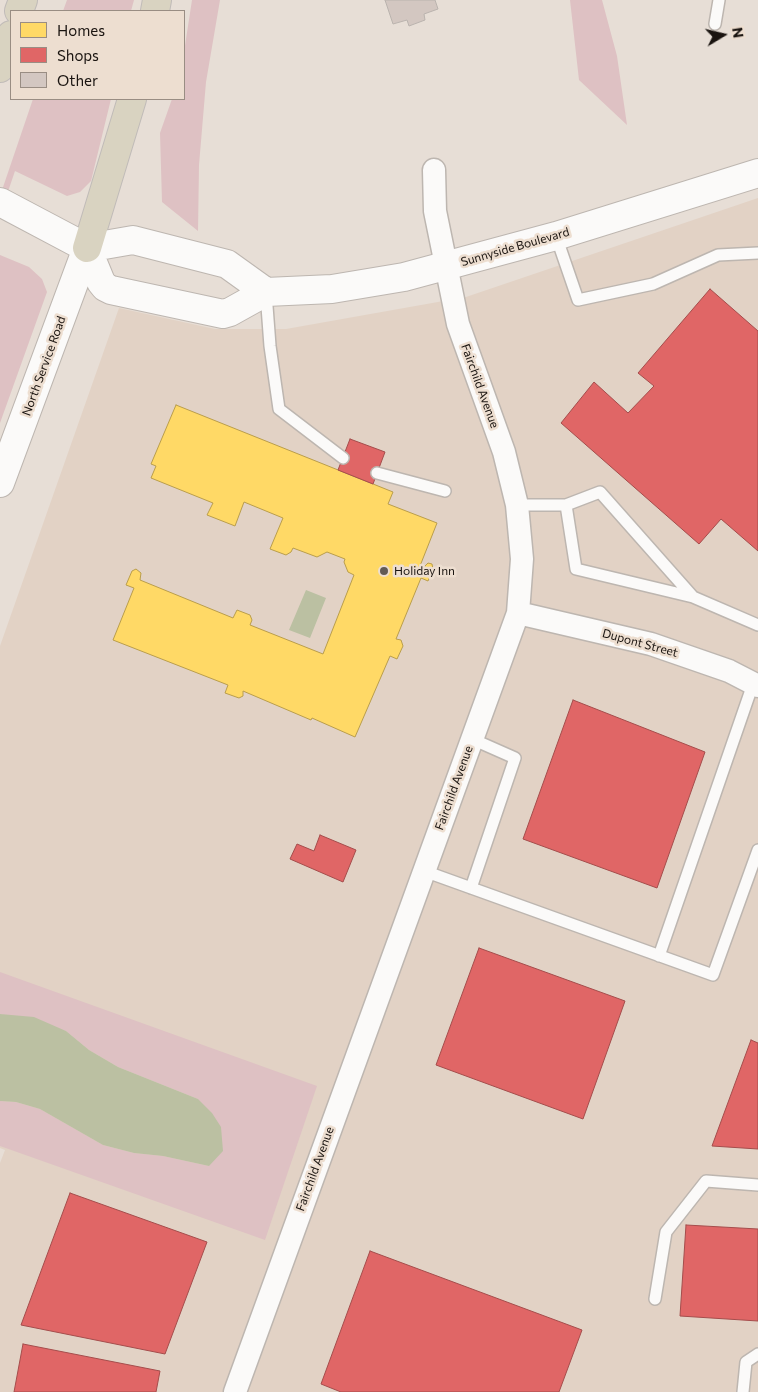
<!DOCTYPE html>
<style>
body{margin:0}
#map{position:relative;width:758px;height:1392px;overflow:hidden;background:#e7ded6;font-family:Commissioner,sans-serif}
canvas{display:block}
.legend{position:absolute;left:10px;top:10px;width:175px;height:90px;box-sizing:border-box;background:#edded0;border:1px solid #998d83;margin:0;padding:6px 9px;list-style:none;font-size:15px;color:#1a1410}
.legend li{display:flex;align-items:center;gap:10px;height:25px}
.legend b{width:25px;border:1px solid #998d83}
.north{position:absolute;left:698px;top:10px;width:50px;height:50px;-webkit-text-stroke:4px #edded0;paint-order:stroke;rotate:81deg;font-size:14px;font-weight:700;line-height:20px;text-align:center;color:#1a1410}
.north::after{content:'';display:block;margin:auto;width:18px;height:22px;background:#1a1410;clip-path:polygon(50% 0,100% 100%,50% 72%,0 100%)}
</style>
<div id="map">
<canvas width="758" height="1392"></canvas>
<ul class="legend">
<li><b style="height:14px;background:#ffd966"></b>Homes</li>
<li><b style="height:14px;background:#e06666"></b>Shops</li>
<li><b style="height:14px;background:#d3c7c1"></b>Other</li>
</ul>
<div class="north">N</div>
</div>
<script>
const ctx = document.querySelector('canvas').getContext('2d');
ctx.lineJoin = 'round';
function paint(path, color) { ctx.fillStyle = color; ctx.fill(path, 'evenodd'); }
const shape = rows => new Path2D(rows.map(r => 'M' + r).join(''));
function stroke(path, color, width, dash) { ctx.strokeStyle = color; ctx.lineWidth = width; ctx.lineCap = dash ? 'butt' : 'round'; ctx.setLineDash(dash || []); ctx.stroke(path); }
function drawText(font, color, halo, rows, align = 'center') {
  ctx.font = font + ' Commissioner,sans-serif'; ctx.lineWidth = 5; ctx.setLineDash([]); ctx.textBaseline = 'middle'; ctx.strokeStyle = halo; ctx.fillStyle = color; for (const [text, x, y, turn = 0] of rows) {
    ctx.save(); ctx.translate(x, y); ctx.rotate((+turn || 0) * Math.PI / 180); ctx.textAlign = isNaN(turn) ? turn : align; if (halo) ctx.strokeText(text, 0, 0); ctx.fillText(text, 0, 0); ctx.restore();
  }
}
paint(shape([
 [758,198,758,1392,0,1392,0,1163,5,1150,0,1148,0,646,119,308,215,329,286,329,466,297]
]), '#e2d2c5');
paint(shape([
 [67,0,134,0,131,11,63,11],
 [192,0,220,0,206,82,199,165,198,231,162,202,160,133,172,99,184,99,184,52],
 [570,0,602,0,617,56,627,125,579,80],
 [33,99,111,99,91,181,80,192,67,196,15,171,0,215,0,196],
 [0,255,29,267,42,279,47,292,0,423],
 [0,972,317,1086,265,1240,0,1146,0,1101,16,1102,40,1109,103,1145,134,1153,163,1156,209,1166,198,1099,118,1067,89,1050,66,1031,0,1014]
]), '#dec1c3');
paint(shape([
 [306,590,326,598,310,638,289,630],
 [0,1014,34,1017,66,1031,89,1050,118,1067,198,1099,212,1113,221,1127,223,1151,209,1166,163,1156,134,1153,103,1145,40,1109,16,1102,0,1101]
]), '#bbc0a2');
const homes = shape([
 [176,405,393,492,388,504,437,523,418,571,422,572,425,566,428,563,432,564,433,569,428,581,421,578,396,639,401,640,403,646,397,659,390,656,355,737,312,718,311,720,243,691,243,696,239,698,225,693,228,685,113,640,134,588,126,585,132,571,136,569,141,573,140,580,233,618,237,610,250,615,252,620,250,625,323,654,354,575,348,572,344,562,345,559,327,552,317,557,293,548,291,552,286,555,270,549,283,518,244,502,235,526,207,515,213,503,151,478,156,466,151,464,176,405]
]);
paint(homes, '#ffd966');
stroke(homes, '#ba9e4c', 1);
const shops = shape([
 [710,289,758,331,758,551,721,519,699,544,561,423,594,382,628,413,654,386,638,373,710,289],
 [350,439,385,452,373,484,338,470,350,439],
 [573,700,705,752,657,888,523,839,573,700],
 [320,835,356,850,343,882,290,859,297,844,314,851,320,835],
 [479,948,625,1001,583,1119,436,1065,479,948],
 [751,1040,758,1043,758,1149,712,1146,751,1040],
 [70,1193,207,1242,165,1354,21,1325,70,1193],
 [686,1225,758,1229,758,1321,680,1316,686,1225],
 [370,1251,582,1330,559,1392,341,1392,321,1384,370,1251],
 [23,1344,160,1371,156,1392,14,1392,23,1344]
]);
paint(shops, '#e06666');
stroke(shops, '#a54d4c', 1);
const building = shape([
 [385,0,435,0,438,9,424,14,425,20,409,26,407,20,393,24,385,0]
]);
paint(building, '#d3c7c1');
stroke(building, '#bab3ae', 1);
const service = shape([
 [715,24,719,0],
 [556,236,578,300,653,284,718,255,758,253],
 [266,293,270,346,279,409,343,458],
 [377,473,445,491],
 [517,505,566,505,600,492,693,597,758,625],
 [566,505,576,569,693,597],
 [424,871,713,975,758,850],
 [471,888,515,758,472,739],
 [659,956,753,684],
 [655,1299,666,1232,706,1181,758,1185],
 [743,1392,746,1362,758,1354]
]);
const minor = shape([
 [518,613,651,644,729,671,758,686],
 [235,1392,518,613,522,559,517,505,504,452,458,324,435,211,434,170]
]);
const secondary = shape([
 [0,202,87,248,133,240,227,264,266,292],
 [87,248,101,282,105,287,111,290,223,314,230,312,266,292,332,289,404,277,556,236,758,173],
 [0,483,87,248]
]);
const motorway = shape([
 [19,11,23,0],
 [155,11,157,0],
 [0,68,11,35],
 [87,248,132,99]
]);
stroke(service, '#bdb6b0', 14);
stroke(minor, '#bdb6b0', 25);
stroke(secondary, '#bdb6b0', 30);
stroke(motorway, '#c0bbb8', 30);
stroke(service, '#fbfaf9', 11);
stroke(minor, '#fbfaf9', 22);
stroke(secondary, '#fbfaf9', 28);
stroke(motorway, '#d9d3c1', 28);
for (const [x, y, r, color] of [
 [384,571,5,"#625b55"]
]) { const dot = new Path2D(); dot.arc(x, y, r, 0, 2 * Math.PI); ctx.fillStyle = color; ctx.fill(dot); stroke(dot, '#edded0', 2); }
drawText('12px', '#1a1410', '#edded0', [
 ["Sunnyside Boulevard",515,247,-16],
 ["North Service Road",44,366,-70],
 ["Fairchild Avenue",480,386,70],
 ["Dupont Street",640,643,15],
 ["Fairchild Avenue",454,788,-70],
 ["Fairchild Avenue",315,1169,-70]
]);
drawText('12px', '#1a1410', '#edded0', [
 ["Holiday Inn",394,571]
], 'left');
</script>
